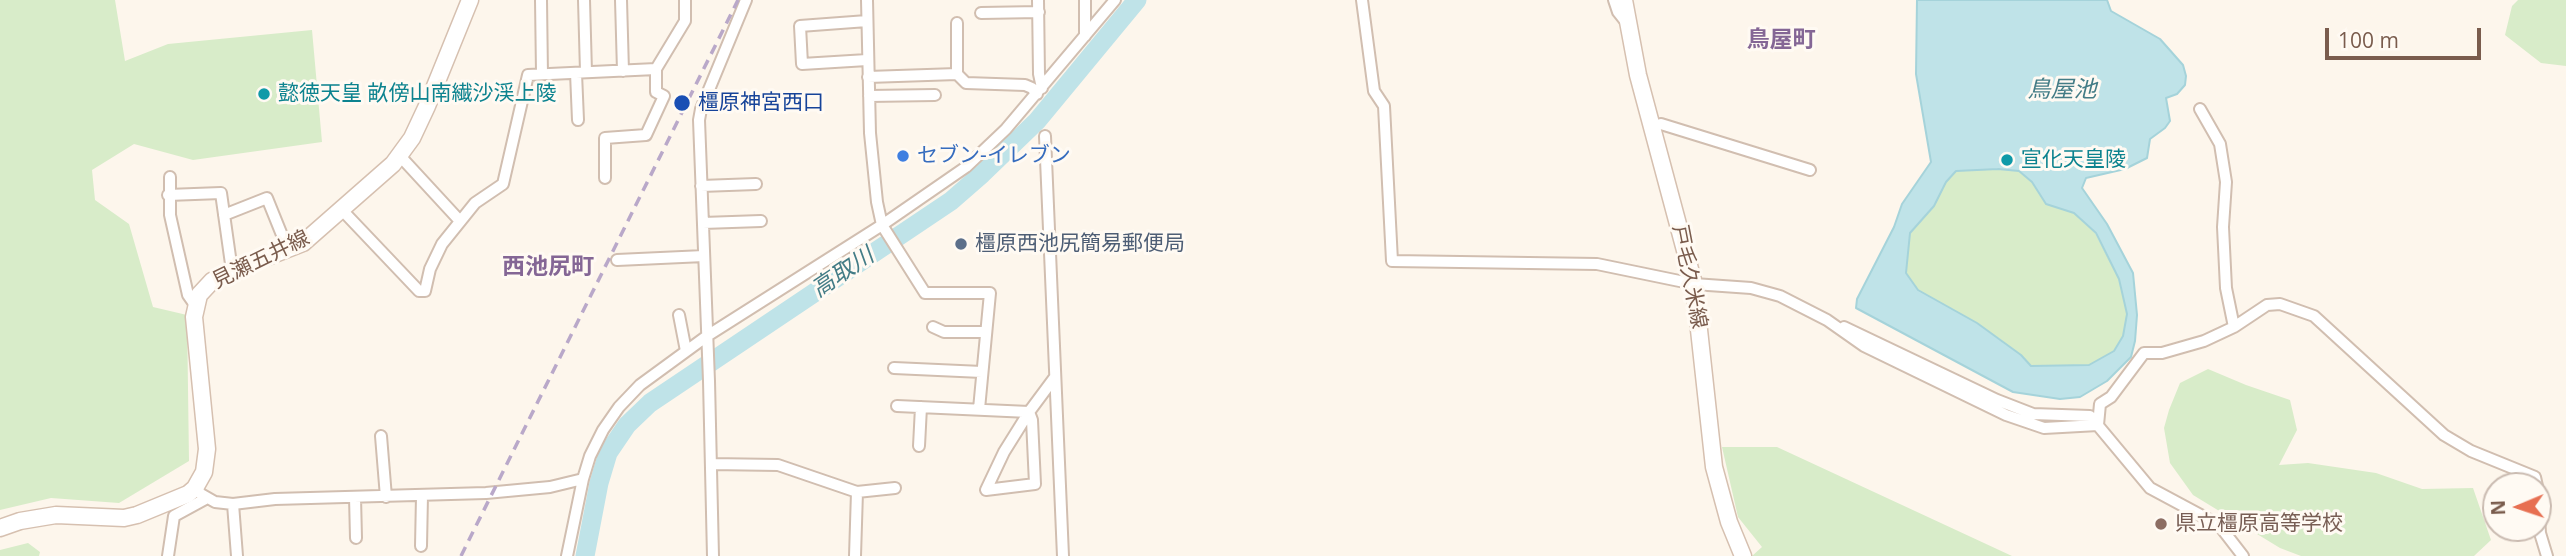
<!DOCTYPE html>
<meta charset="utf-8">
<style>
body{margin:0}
#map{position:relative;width:2566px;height:556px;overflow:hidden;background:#fdf6ec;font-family:"Open Sans",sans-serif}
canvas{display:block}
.north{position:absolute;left:2482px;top:472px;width:70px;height:70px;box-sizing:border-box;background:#fffaf3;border:2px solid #cabbb1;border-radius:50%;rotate:268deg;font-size:19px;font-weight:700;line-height:28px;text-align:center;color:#7a5c4d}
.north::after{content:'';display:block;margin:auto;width:24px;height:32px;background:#e76f51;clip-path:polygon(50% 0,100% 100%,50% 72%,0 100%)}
.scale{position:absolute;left:2325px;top:28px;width:156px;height:32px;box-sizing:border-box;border:4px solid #7a5c4d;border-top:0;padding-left:9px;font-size:21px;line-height:24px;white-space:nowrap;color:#7a5c4d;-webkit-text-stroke:5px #fffaf3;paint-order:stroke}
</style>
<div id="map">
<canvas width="2566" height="556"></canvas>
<div class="north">N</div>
<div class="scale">100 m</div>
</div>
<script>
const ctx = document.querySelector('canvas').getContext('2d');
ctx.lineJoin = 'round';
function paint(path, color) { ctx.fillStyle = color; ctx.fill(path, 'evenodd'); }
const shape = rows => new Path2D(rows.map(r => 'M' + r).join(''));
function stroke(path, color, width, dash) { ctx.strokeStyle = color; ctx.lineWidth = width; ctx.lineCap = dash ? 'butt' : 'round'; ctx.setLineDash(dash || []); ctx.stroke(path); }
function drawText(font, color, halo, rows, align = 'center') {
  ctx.font = font + ' "Open Sans","Noto Sans JP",sans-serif'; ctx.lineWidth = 6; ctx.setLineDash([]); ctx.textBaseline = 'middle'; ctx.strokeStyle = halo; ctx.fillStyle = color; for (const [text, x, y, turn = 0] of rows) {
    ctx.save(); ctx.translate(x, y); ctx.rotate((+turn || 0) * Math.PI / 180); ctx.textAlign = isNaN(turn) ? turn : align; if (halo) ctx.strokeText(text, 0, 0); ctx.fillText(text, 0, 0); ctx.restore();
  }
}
paint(shape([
 [0,0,115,0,125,61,168,44,312,30,322,142,193,160,134,144,92,170,95,200,129,224,153,307,187,315,189,461,119,503,51,498,0,510],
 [2518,0,2566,0,2566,66,2541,63,2505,35,2512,6],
 [1998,169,2019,171,2032,182,2046,204,2074,213,2095,233,2119,279,2127,315,2123,336,2114,351,2089,365,2031,366,2000,339,1918,290,1906,273,1910,233,1934,206,1946,182,1956,171],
 [2208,369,2246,385,2290,400,2297,430,2279,465,2308,463,2376,473,2422,489,2473,488,2491,540,2474,556,2301,556,2280,548,2193,495,2170,463,2164,428,2169,410,2180,383],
 [1722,447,1777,447,2012,556,1752,556,1762,547,1738,517],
 [28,543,40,552,39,556,0,556,0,550]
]), '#d8ecc9');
const water = shape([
 [1917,0,2107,0,2111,11,2160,39,2183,65,2186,76,2185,85,2177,94,2166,98,2170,121,2165,128,2150,139,2147,158,2125,169,2086,178,2082,188,2107,224,2133,273,2137,315,2135,341,2131,357,2107,381,2080,397,2060,399,2013,392,1856,308,1857,299,1894,227,1902,204,1931,162,1916,74,1917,0],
 [1998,169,2019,171,2032,182,2046,204,2074,213,2096,233,2119,279,2127,314,2123,336,2114,351,2089,365,2031,366,2021,355,1977,323,1918,290,1906,273,1910,233,1934,206,1946,182,1956,171,1998,169]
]);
paint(water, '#bfe3e8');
stroke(water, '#a5d3da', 2);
stroke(shape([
 [585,556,599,483,608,453,627,425,650,403,951,201,982,174,1037,121,1137,0]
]), '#bfe3e8', 19);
const street = shape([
 [541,0,542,74],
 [584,0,586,72],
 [621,0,623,71],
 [867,0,870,133,877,202,882,225,925,293,990,293,979,409],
 [1038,0,1039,74,1042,88],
 [1085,0,1085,36],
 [1362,0,1374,91,1384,106,1392,261,1597,264,1694,284,1751,288,1780,296,1827,320,1864,346,2006,415,2044,428,2098,425],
 [1614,0,1618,12,1626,22],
 [981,13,1039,12],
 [867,21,800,26,802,64,867,60],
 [957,23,957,74],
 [576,73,578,120],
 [868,77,957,74,966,83,1025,85,1032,88,1037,94],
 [869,96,935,95],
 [2200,109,2220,144,2226,182,2223,227,2226,288,2234,327],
 [1652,127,1661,124,1810,170],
 [1045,136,1063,556],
 [400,156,460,221],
 [170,177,170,215,188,295,195,305],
 [605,178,605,138,646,135,664,96,656,92,656,69,685,21,685,0],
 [701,186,756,184],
 [168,195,221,193,232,271],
 [342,210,419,291,425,291,430,269,442,244,475,203,503,184,528,75,656,69],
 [224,215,267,198,288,250],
 [703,223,761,221],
 [617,260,704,256],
 [679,315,686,351],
 [933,327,944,332,985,332],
 [1844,327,1997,400,2033,414,2090,416,2150,488,2219,525,2243,556],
 [894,368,982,372],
 [897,406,1029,412,1032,420,1035,484,986,490,1004,452,1029,412,1055,377],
 [2098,425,2100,404,2111,397,2144,353,2162,353,2204,341,2234,327,2267,305,2280,304,2314,316,2444,435,2471,451,2535,477,2537,486],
 [381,436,386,497],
 [919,446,921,407],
 [711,464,778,465,857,492,895,488],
 [195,488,201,494,215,502,233,504,275,499,486,493,550,487,583,479],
 [355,497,356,538],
 [2538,500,2540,533,2547,556],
 [233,504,237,556],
 [421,546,422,496],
 [168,556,174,516,207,498],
 [567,556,583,479,590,456,603,430,619,407,640,385,707,336,882,225,966,167,1006,129,1115,0],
 [713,556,709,381,699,120,701,109,746,0],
 [855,556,857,492]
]);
const secondary = shape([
 [1624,0,1638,75,1694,284,1714,467,1729,522,1743,556],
 [0,528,20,521,56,515,124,518,137,515,188,494,195,488,204,472,207,449,194,317,199,295,212,281,224,274,303,243,393,164,412,138,427,106,470,0]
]);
stroke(street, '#d1beb0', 14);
stroke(secondary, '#d6c0b0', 19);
stroke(street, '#fff', 10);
stroke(secondary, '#fff', 16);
stroke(shape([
 [461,556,738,0]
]), '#b9a8c9', 3.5, [10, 7]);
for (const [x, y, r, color] of [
 [264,94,7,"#0f9aa8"],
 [682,103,9,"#1a4fb4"],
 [903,156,7,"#3f7fe0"],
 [2007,160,7,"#0f9aa8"],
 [961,244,7,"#5c6f8a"],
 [2161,524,7,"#8d6e63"]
]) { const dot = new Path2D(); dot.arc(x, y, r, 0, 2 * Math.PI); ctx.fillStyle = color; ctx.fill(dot); stroke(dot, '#fffaf3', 2.5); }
drawText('21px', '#0d838f', '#fffaf3', [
 ["懿徳天皇 畝傍山南繊沙渓上陵",278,94],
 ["宣化天皇陵",2021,160]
], 'left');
drawText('21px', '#164399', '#fffaf3', [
 ["橿原神宮西口",698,103]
], 'left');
drawText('21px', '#366cbe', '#fffaf3', [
 ["セブン-イレブン",917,156]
], 'left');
drawText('21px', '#4e5e75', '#fffaf3', [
 ["橿原西池尻簡易郵便局",975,244]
], 'left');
drawText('21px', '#7a5c4d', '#fffaf3', [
 ["見瀬五井線",261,260,-26],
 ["戸毛久米線",1689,277,79]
]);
drawText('21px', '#785e54', '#fffaf3', [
 ["県立橿原高等学校",2175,524]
], 'left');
drawText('bold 23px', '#846695', '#fffaf3', [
 ["鳥屋町",1781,40],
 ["西池尻町",548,267]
]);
drawText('italic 23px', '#437c86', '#fffaf3', [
 ["鳥屋池",2062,90],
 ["高取川",843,273,-34]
]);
</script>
